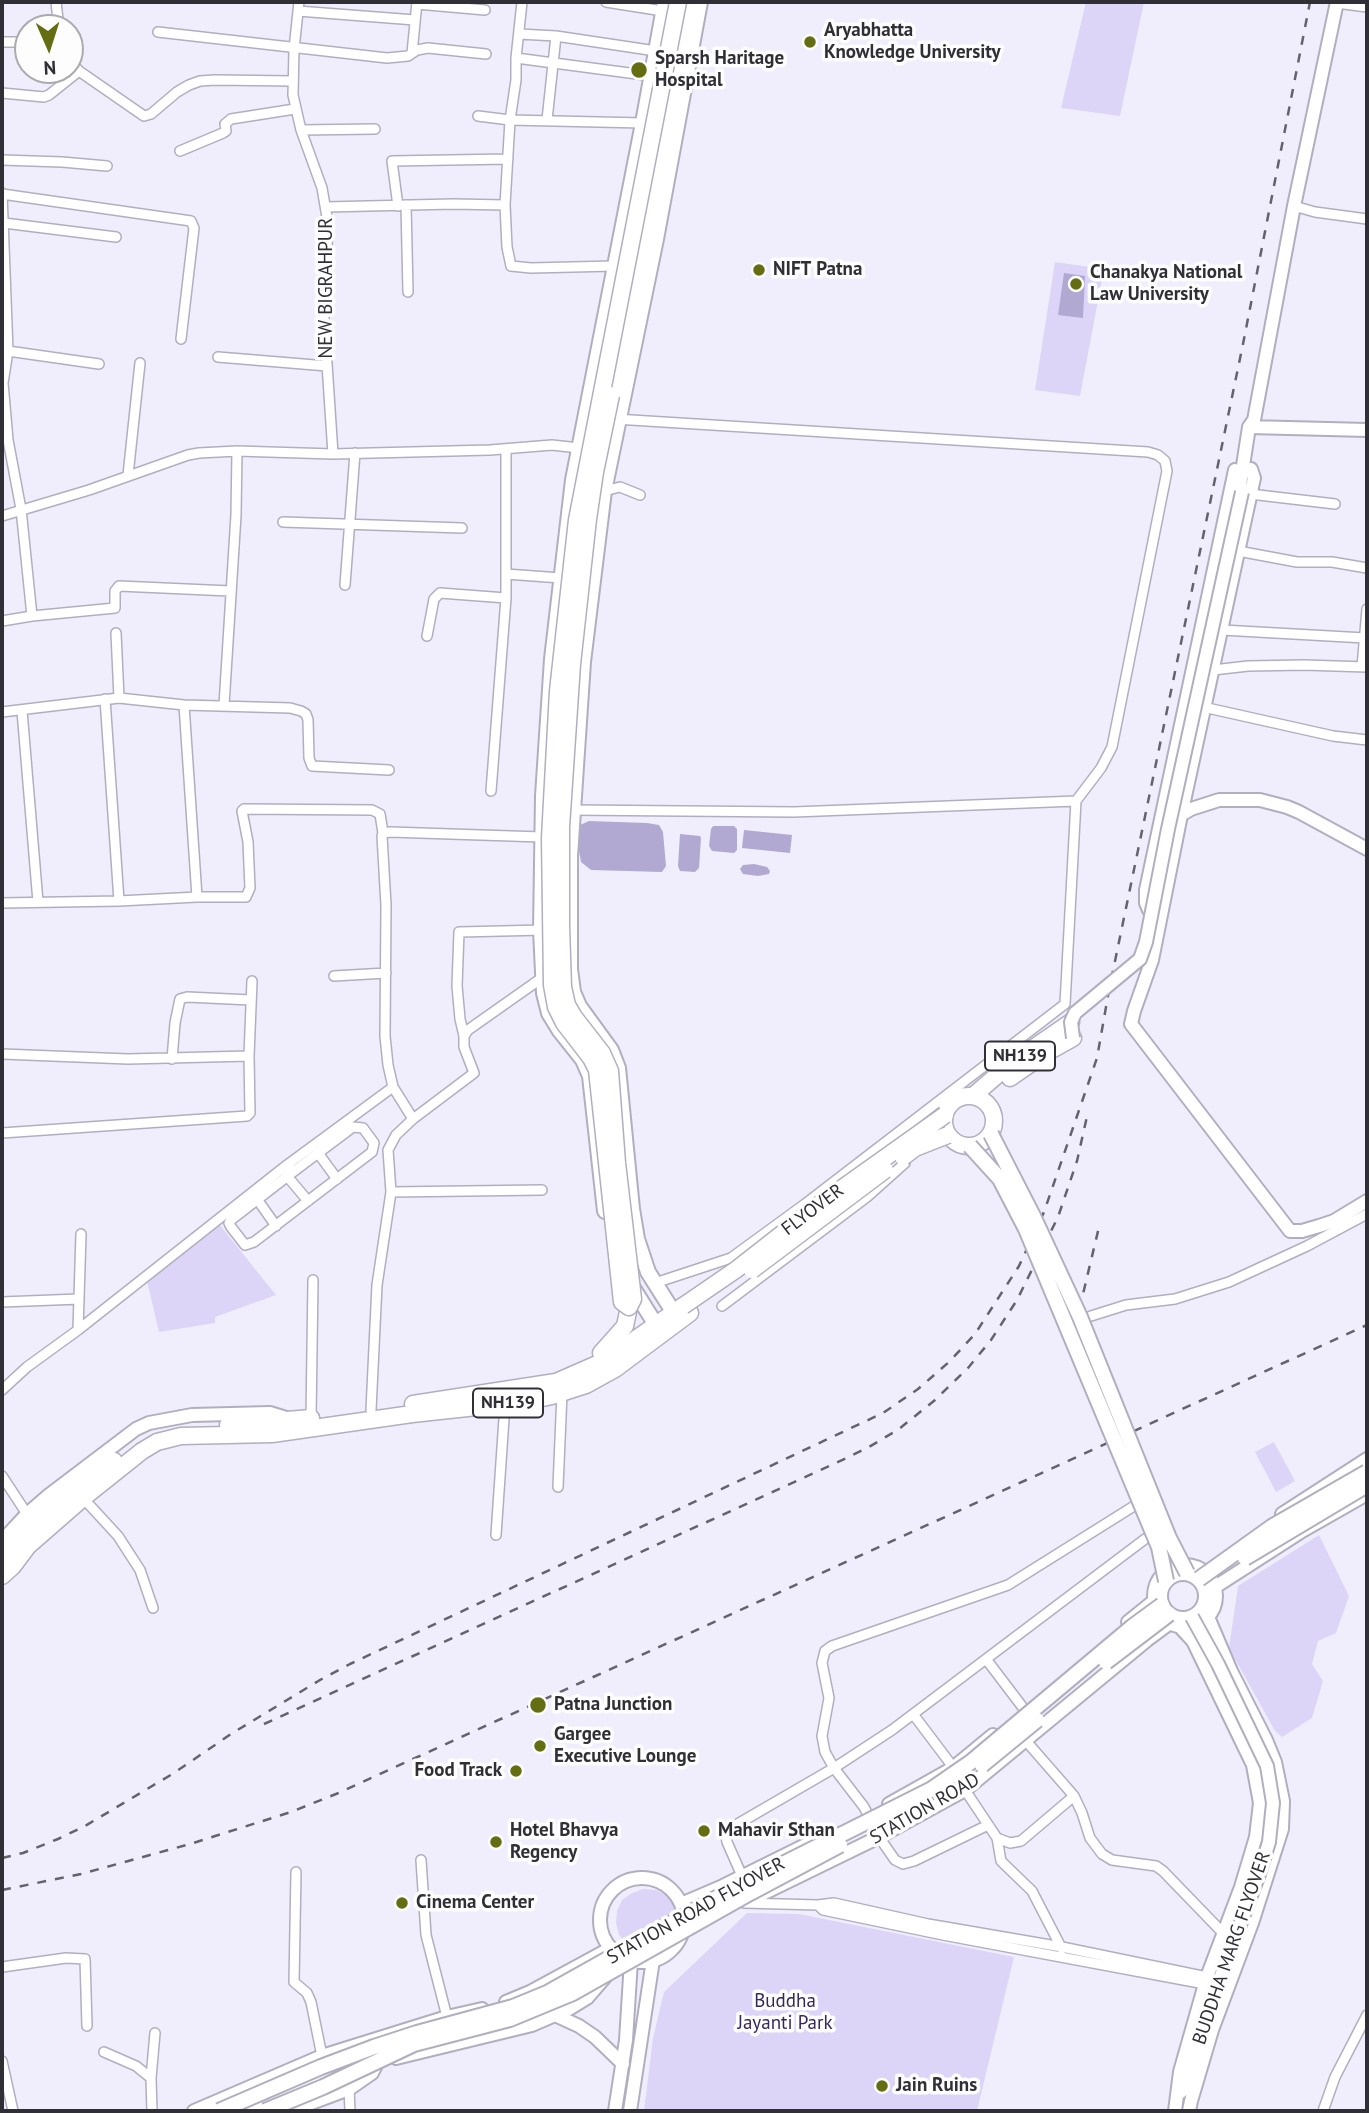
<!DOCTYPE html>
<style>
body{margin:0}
#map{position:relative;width:1369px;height:2113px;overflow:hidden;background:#f0eefd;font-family:"PT Sans",sans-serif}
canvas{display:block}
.frame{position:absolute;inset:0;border:4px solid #302f36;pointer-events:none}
.north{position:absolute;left:14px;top:14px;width:70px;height:70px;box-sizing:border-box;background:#fdfdfd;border:2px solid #ababad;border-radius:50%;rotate:177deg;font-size:19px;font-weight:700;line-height:28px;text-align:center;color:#302f36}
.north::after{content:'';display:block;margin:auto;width:24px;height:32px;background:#656d12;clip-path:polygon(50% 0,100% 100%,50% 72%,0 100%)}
</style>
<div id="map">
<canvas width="1369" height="2113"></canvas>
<div class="frame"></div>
<div class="north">N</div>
</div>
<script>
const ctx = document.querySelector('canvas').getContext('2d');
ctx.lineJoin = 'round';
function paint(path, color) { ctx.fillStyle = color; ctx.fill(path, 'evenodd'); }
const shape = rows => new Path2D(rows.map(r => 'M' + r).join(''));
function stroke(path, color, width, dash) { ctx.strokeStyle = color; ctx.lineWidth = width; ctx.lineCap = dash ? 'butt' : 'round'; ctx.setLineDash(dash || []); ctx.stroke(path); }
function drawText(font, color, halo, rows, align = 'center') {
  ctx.font = font + ' "PT Sans",sans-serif'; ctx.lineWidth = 7; ctx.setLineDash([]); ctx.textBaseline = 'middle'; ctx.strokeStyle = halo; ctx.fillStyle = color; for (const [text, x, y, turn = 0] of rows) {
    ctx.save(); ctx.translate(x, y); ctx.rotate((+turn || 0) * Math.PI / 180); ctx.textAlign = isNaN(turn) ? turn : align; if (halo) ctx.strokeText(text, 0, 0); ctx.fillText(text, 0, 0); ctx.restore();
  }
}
paint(shape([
 [1086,2,1144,2,1120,116,1061,108],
 [1055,262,1104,269,1080,396,1035,390],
 [219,1224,276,1295,215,1317,215,1323,159,1332,147,1281],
 [1274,1442,1295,1481,1276,1492,1255,1452],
 [1319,1535,1349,1596,1336,1633,1318,1641,1312,1664,1323,1681,1312,1718,1282,1737,1275,1731,1229,1648,1238,1586],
 [643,1889,656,1890,667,1895,675,1905,678,1916,627,1944,619,1935,616,1923,617,1911,622,1900,632,1893],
 [747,1913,799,1914,1014,1957,977,2111,644,2111,653,2038,664,1992]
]), '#dcd5f8');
paint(shape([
 [1064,273,1085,276,1083,318,1058,315],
 [589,821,647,823,659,825,663,832,666,866,662,872,591,870,581,862,576,835,580,825],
 [713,826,734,826,737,829,737,850,734,853,712,851,709,846,711,829],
 [744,830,792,835,790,853,742,848],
 [680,834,700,836,701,838,699,868,695,872,680,871,678,866],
 [754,864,767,867,770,871,769,874,758,876,743,874,740,869,743,865]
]), '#b2a9d3');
const street = shape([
 [56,2,59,28],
 [299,2,294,49,293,95,301,130,322,188,328,223,324,319,333,454],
 [606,2,663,11],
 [1336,3,1367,7],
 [417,4,485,10],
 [298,11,415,20],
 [158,32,387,58,408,56,417,50,428,48,486,54],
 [519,34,556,36,656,51],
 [2,42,28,42],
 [412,53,417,2],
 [516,58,652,76],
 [70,60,79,71,144,116,151,114,177,92,189,85,200,81,215,80,293,81],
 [2,93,44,97,49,95,79,71],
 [478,116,510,120,643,123],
 [547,120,556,36],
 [301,130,375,129],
 [180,151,223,133,226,131,225,124,231,119,295,109],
 [2,160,62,162,107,166],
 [2,193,8,351,3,383,8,440,21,509,32,616],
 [2,194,191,221,194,228,181,339],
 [406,205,408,292],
 [505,205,510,120,516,80,516,58,522,2],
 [398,206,392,161,508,159],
 [1294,206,1315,212,1367,219],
 [326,207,453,204,505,205,507,247,511,266,531,268,614,266],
 [4,223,116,237],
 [8,351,99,364],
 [218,357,327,366],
 [615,419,1148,452,1158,455,1165,461,1167,471,1112,747,1101,768,1076,801,1065,1004,805,1204,731,1258,655,1283],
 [128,475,140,363],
 [604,491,620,487,640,495],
 [1250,494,1335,504],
 [2,516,89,490,188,455,199,453,237,451,333,454,490,450,552,445,579,448],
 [283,522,462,528],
 [1238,551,1297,562,1332,562,1367,568],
 [506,574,561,578],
 [345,585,355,453],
 [506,598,506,449],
 [2,621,32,616,115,608,115,591,119,586,230,591],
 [1222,630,1365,638],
 [116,633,119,698],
 [427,636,434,599,440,593,506,598,491,791],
 [1362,667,1367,609],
 [1213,670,1248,666,1304,665,1367,667],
 [105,699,119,901],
 [184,705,197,897],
 [224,705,236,515,237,451],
 [1203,707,1333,736,1367,740],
 [22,711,38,902],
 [2,712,119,698,184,705,290,708,301,711,306,714,308,720,309,758,312,766,389,770],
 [572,810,794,812,1076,801],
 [2,903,119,901,197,897,246,897,250,888,248,842,242,811,244,809,372,810,380,814,383,833],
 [334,976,386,973],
 [464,1036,460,1019,457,986,459,932,544,930],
 [2,1054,128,1059,249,1056],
 [172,1059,175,1023,180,999,187,997,251,1000],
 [413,1119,474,1073,464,1047,464,1036,468,1030,546,975],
 [2,1133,247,1116,250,1113,249,1056,252,981],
 [318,1153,337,1179],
 [287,1165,293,1172,353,1127,363,1128,374,1143,372,1152,254,1242,245,1245,231,1227,229,1223,231,1220,293,1172],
 [287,1176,308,1201],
 [391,1192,542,1190],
 [257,1199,276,1226],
 [2,1302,79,1299],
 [722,1306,867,1197,905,1163,904,1157],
 [1091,1316,1126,1305,1175,1299,1229,1282,1307,1246,1367,1214],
 [78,1330,81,1234],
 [2,1390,27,1367,78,1330,287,1165,393,1087],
 [371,1410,377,1285,391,1192,388,1150,396,1135,413,1119,393,1087,388,1065,385,1036,386,905,382,836,383,833,390,832,541,837],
 [311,1418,313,1280],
 [2,1476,27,1514],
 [558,1487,562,1393],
 [83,1498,118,1536,140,1570,153,1608],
 [496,1535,505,1404],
 [986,1659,1024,1709],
 [913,1714,950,1763,965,1790,997,1838,1001,1861,1032,1891,1062,1949],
 [1026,1741,1074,1796,1082,1813,1090,1838,1102,1854,1112,1860,1156,1866,1163,1871,1224,1934],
 [988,1825,914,1861,903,1864,895,1860,879,1837,864,1807,834,1768,825,1752,822,1736,829,1698,822,1663,825,1651,832,1646,1008,1585,1142,1501],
 [997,1838,1010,1843,1021,1841,1074,1796],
 [421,1860,426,1935,447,2017],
 [296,1872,294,1982,307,1993,311,2002,322,2056],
 [742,1876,727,1842,726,1836,729,1829,834,1768,892,1730,1145,1539],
 [744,1903,818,1905,834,1903,928,1924,1062,1947,1207,1977],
 [818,1905,823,1910,943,1935,1205,1984],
 [2,1967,66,1958,85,1959,87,2026],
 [104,2052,136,2066,151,2078,152,2111],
 [2,2061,13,2111],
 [151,2078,155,2033],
 [349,2089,350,2111],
 [1323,2111,1335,2077,1367,2015]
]);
const secondary = shape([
 [1249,427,1367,430],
 [1251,469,1254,478,1181,815,1152,960,1134,1011,1131,1024,1290,1231,1302,1231,1319,1226,1334,1221,1367,1201],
 [1242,492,1240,485,1249,427,1254,420,1294,206,1337,2],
 [1181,815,1191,809,1219,800,1260,800,1287,807,1299,812,1367,849],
 [1159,915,1149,910,1146,903,1146,890,1235,470],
 [1282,1514,1367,1459],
 [2,1541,27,1514,49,1495,136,1429,149,1423,192,1415,270,1413,286,1418],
 '1154 1596a31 31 0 1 1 62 0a31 31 0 1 1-62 0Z',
 [1215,1587,1302,1531,1367,1494],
 [1128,1622,1154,1601],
 [889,1804,953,1768,993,1735],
 '600 1920a42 42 0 1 1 84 0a42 42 0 1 1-84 0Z',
 [758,1896,879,1837,965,1790,1147,1640,1170,1623],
 [681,1904,723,1886,832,1832],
 [506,2002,530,1992,611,1948],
 [555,2015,579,2026,595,2037,623,2064],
 [396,2058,532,2025,569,2009,587,1998,606,1976],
 [1181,2092,1186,2086,1208,2011,1235,1938],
 [194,2111,322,2056,447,2017,482,2009],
 [245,2111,331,2075,349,2071],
 [290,2111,349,2089,372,2073,376,2065,374,2058],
 [615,2111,626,2040,631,1961],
 [630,2111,653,1960],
 [1175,2111,1180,2072,1207,1977,1241,1887,1256,1837,1260,1803,1253,1765,1193,1641,1180,1627],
 [1189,2111,1191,2101,1212,2030,1252,1923,1282,1829,1283,1801,1275,1762,1266,1740,1231,1671,1208,1617]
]);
const primary = shape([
 [605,1211,590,1076,583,1060,560,1031,549,1013,544,993,541,930,543,796,552,659,573,480,643,123,665,2],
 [631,1285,661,1333],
 [679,1321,648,1272,637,1239,632,1209,618,1068,611,1050,579,1006,573,992,570,969,570,856,583,662,604,491,656,239,700,2],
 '1160 1596a23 23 0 1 1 46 0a23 23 0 1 1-46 0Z'
]);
const highway = shape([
 [611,395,672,92,687,2],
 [1010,1078,1046,1053,1073,1038],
 [973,1096,1010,1064,1071,1022],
 '944 1121a25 25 0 1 1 50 0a25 25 0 1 1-50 0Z',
 [601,1353,625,1326,629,1307],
 [413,1404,556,1382,604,1361,683,1306],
 [228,1425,311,1418],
 [2,1557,53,1505,114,1461],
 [2,1576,13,1566,28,1546,83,1498,142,1451,157,1442,181,1436,272,1434,412,1414,523,1402,552,1396,586,1385,615,1369,690,1313]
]);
stroke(street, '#b2aec0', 12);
stroke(secondary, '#b2aec0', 16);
stroke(primary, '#b2aec0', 18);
stroke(highway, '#b2aec0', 19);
stroke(street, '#fff', 9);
stroke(secondary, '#fff', 12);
stroke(primary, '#fff', 14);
stroke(highway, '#fff', 16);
stroke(shape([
 [1075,1308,1083,1294,1099,1227],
 [264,1724,836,1463,869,1447,899,1429,935,1400,968,1368,991,1340,1017,1300,1058,1217,1077,1161,1088,1112],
 [2,1858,23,1853,58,1839,85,1826,174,1773,231,1734,320,1680,350,1664,883,1413,918,1389,949,1362,975,1334,1019,1266,1044,1212,1097,1058,1109,990,1243,344,1310,2],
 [2,1890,81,1874,190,1844,291,1812,336,1794,1367,1325]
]), '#64636c', 2.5, [9, 9]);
const secondaryBridge = shape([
 [1073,1038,1071,1022,1075,1013,1140,959,1146,942,1168,829,1242,492],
 [1192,1617,1218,1664,1267,1766,1273,1803,1269,1842,1258,1877,1235,1938]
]);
const primaryBridge = shape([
 [991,1134,1033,1216,1080,1317,1169,1538,1187,1573],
 [970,1146,1000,1179,1026,1229,1159,1547,1166,1581],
 [1245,1558,1367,1485],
 [1199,1579,1273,1526,1367,1472],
 [1106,1662,1169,1614],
 [982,1765,1037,1720],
 [219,2111,321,2067,374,2047,417,2033,513,2007,547,1993,729,1891,932,1789,971,1762,1132,1627,1162,1605],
 [265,2111,323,2087,414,2044,510,2019,573,1993,750,1893,840,1845]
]);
const highwayBridge = shape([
 [611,395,595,472,588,519,572,664,561,827,561,926,563,987,567,1005,574,1017,602,1053,610,1071,617,1163,633,1299,629,1307,622,1302,597,1070,591,1058,564,1023,556,1007,552,985,550,838,558,691,577,520,678,2],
 [903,1157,915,1148,948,1135],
 [752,1270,885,1170],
 [683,1306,737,1269,820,1204,945,1115]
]);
stroke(secondaryBridge, '#b2aec0', 16, []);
stroke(primaryBridge, '#b2aec0', 18, []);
stroke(highwayBridge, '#b2aec0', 19, []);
stroke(secondaryBridge, '#fff', 12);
stroke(primaryBridge, '#fff', 14);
stroke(highwayBridge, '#fff', 16);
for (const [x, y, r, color] of [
 [810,42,7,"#656d12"],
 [639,70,9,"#656d12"],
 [759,270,7,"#656d12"],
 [1076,284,7,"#656d12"],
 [538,1705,9,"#656d12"],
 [540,1746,7,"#656d12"],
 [516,1771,7,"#656d12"],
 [704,1831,7,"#656d12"],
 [496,1842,7,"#656d12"],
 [402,1903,7,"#656d12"],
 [882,2086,7,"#656d12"]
]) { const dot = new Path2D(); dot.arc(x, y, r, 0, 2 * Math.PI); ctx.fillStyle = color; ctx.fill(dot); stroke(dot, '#fdfdfd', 2.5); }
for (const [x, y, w] of [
 [1020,1056,70],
 [508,1403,70]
]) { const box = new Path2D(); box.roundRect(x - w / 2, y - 14.5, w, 29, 5); ctx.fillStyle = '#fdfdfd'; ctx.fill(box); stroke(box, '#302f36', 2); }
drawText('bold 18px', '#302f36', null, [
 ["NH139",1020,1056],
 ["NH139",508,1403]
]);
drawText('bold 19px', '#302f36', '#fdfdfd', [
 ["Aryabhatta",824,31],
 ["Knowledge University",824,53],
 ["Sparsh Haritage",655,59],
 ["Hospital",655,81],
 ["NIFT Patna",773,270],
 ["Chanakya National",1090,273],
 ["Law University",1090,295],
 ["Patna Junction",554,1705],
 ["Gargee",554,1735],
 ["Executive Lounge",554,1757],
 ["Food Track",502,1771,"right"],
 ["Hotel Bhavya",510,1831],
 ["Regency",510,1853],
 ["Mahavir Sthan",718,1831],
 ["Cinema Center",416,1903],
 ["Jain Ruins",896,2086]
], 'left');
drawText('19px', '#302f36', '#fdfdfd', [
 ["NEW BIGRAHPUR",327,288,-90],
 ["FLYOVER",813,1210,-37],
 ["STATION ROAD",925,1809,-30],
 ["STATION ROAD FLYOVER",696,1911,-29],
 ["BUDDHA MARG FLYOVER",1232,1948,-71]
]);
drawText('19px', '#36275b', '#fdfdfd', [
 ["Buddha",785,2002],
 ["Jayanti Park",785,2024]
]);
</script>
